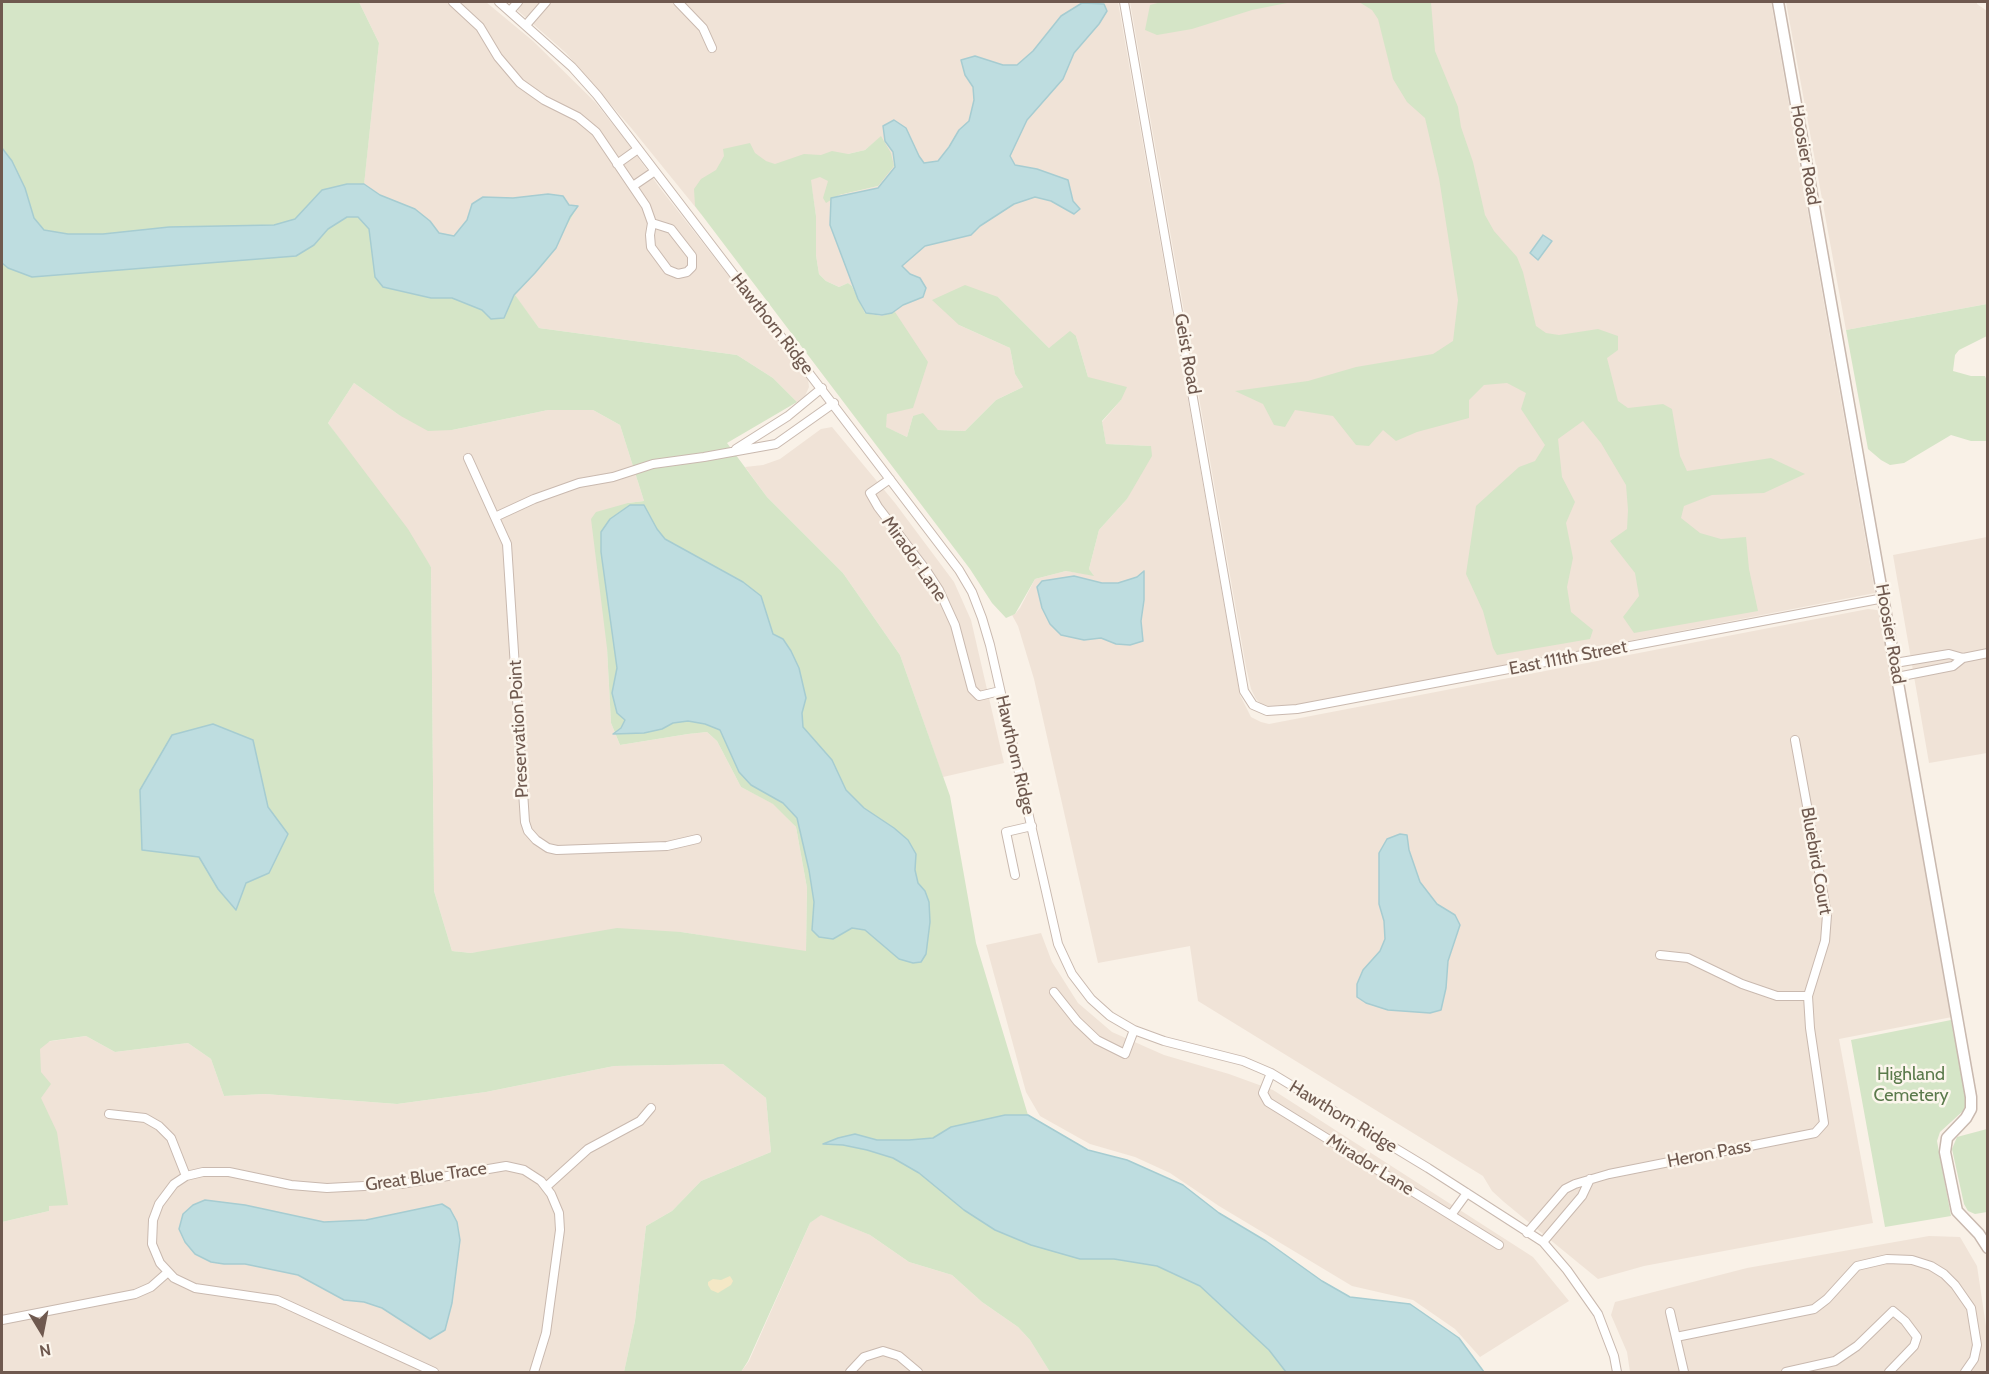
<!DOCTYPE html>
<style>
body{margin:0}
#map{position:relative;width:1989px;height:1374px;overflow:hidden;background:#f9f1e7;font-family:Cabin,sans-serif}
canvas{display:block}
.frame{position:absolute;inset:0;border:3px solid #6f594f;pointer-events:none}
.north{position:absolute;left:12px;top:1302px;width:60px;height:60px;-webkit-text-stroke:4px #fcf6ed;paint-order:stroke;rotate:170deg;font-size:16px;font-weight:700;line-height:24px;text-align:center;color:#6f594f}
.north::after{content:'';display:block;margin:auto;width:21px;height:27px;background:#6f594f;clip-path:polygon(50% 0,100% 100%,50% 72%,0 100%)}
</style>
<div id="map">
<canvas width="1989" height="1374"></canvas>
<div class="frame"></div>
<div class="north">N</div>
</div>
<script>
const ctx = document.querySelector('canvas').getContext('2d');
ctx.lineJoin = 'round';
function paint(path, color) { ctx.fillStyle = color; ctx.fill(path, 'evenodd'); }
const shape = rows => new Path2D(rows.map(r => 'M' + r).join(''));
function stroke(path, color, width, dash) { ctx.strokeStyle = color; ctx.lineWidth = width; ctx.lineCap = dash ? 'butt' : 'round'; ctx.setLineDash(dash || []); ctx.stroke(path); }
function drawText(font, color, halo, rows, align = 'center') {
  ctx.font = font + ' Cabin,sans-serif'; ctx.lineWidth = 5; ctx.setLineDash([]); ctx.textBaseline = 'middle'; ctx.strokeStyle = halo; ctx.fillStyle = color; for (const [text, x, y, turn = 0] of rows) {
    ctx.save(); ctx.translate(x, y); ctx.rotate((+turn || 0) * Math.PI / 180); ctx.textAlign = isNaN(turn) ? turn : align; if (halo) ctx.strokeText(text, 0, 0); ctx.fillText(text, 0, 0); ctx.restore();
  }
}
paint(shape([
 [359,2,486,2,533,41,595,102,627,142,660,188,802,370,808,379,809,387,805,396,797,402,773,378,737,355,539,328,514,295,548,259,578,206,569,205,563,196,548,194,513,198,483,197,472,204,467,220,454,236,439,233,430,221,380,195,364,184,379,43],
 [508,2,1118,2,1240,695,1251,717,1261,722,1269,724,1868,609,1877,610,1880,612,1952,1017,1839,1039,1873,1223,1644,1266,1598,1279,1504,1202,1492,1191,1483,1176,1198,1001,1190,946,1098,963,1034,679,1018,626,1012,615,1015,614,1020,608,1035,579,1066,571,1093,575,1089,569,1099,530,1127,499,1151,446,1106,444,1102,422,1121,400,1088,377,1076,336,1049,348,998,297,959,325,1010,348,1015,374,1023,387,996,400,965,431,938,430,913,416,907,437,885,427,887,414,882,316,865,313,852,286,848,283,839,287,826,281,819,274,816,255,816,216,812,189,701,214,632,129,566,53],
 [881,137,878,186,839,195,838,182,848,154,865,150],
 [1130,2,1771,2,1875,593,1300,705,1263,706,1256,699,1251,689,1246,667],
 [1786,2,1977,2,1977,4,1987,11,1987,304,1846,330],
 [354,383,399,415,452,430,548,410,593,410,620,425,644,501,628,503,607,648,611,723,620,745,688,734,707,732,717,741,741,787,774,804,796,827,807,888,806,952,681,932,471,953,452,951,434,891,431,567,328,423],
 [832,427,895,503,954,582,971,620,1004,763,943,777,900,655,843,573,767,497,745,467,763,465,780,459,821,429],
 [1987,537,1987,753,1929,763,1893,555],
 [1041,933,1052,962,1078,1003,1112,1032,1164,1055,1229,1074,1273,1090,1533,1257,1569,1301,1480,1357,1455,1329,1413,1300,1352,1286,1219,1206,1170,1173,1135,1157,1090,1144,1040,1116,1026,1092,986,945],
 [86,1036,115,1052,188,1043,211,1059,224,1096,265,1094,397,1104,486,1092,614,1066,723,1064,766,1098,771,1152,701,1181,672,1211,646,1226,635,1321,624,1372,2,1372,2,1222,49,1211,25,1045],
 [821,1214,870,1235,909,1262,952,1275,982,1302,1018,1327,1030,1340,1050,1372,741,1372,749,1361,810,1223],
 [1929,1236,1960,1237,1977,1266,1987,1333,1987,1372,1630,1372,1627,1352,1611,1315,1615,1302,1747,1268]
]), '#f0e3d7');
paint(shape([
 [2,2,359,2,379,43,364,185,380,195,415,209,430,221,439,233,454,236,467,220,472,204,483,197,513,198,548,194,563,196,569,205,578,206,548,259,515,295,539,328,737,355,773,378,797,402,727,443,767,497,843,573,900,655,950,796,976,943,1028,1115,1088,1150,1127,1160,1183,1185,1219,1213,1266,1241,1322,1281,1350,1297,1410,1304,1459,1338,1484,1372,1050,1372,1030,1340,1018,1327,982,1302,952,1275,909,1262,870,1235,821,1215,810,1223,748,1361,741,1372,624,1372,635,1321,646,1226,672,1211,701,1181,771,1152,766,1098,723,1064,614,1066,486,1092,397,1104,265,1094,224,1096,211,1059,188,1043,115,1052,86,1036,50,1041,40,1049,41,1072,51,1084,41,1098,57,1132,68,1205,49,1206,49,1211,2,1222],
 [354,383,399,415,428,431,452,430,548,410,593,410,620,425,644,501,628,503,596,512,591,519,607,648,611,723,620,745,688,734,707,732,717,741,741,787,773,804,796,827,807,888,806,951,681,932,617,928,471,953,452,951,434,891,431,567,408,529,328,423],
 [1161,2,1292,2,1252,10,1192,29,1157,35,1145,30,1150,5],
 [1359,2,1431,2,1435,51,1458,107,1461,127,1473,162,1485,215,1494,231,1517,257,1523,272,1536,326,1546,333,1559,335,1598,329,1618,336,1618,350,1607,358,1618,401,1628,408,1663,404,1672,409,1680,456,1687,471,1771,458,1805,474,1764,493,1712,495,1684,506,1681,518,1700,533,1721,539,1746,537,1749,569,1758,611,1634,633,1623,617,1639,596,1635,573,1610,541,1627,529,1628,510,1626,485,1601,443,1583,421,1558,439,1562,477,1575,502,1566,523,1573,558,1567,587,1571,612,1593,630,1590,639,1497,655,1493,648,1483,611,1466,574,1476,506,1519,467,1535,461,1545,445,1521,409,1526,393,1507,383,1484,385,1469,400,1469,418,1417,432,1396,441,1383,430,1369,446,1356,445,1333,416,1295,410,1285,427,1274,425,1263,404,1235,391,1308,381,1356,367,1433,354,1453,341,1458,300,1439,178,1425,118,1407,102,1393,79,1378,19,1372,10],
 [881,136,891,153,894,166,878,186,839,195,826,203,823,198,828,181,820,177,811,180,816,216,816,255,819,274,826,281,839,287,848,283,852,286,865,313,882,316,895,312,928,362,913,408,887,414,886,427,907,437,913,416,923,413,938,430,965,431,996,400,1023,387,1015,374,1010,348,959,325,932,300,965,285,998,297,1049,348,1070,331,1076,336,1088,377,1127,387,1121,400,1102,421,1106,444,1151,446,1152,456,1127,499,1099,530,1089,569,1094,576,1066,571,1035,579,1015,614,1006,618,992,603,970,569,695,206,694,189,701,179,716,170,724,156,723,149,750,143,755,153,766,161,775,164,804,154,821,155,832,151,848,154,865,150],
 [1987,304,1987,336,1959,350,1955,355,1953,371,1971,376,1985,376,1987,381,1987,441,1971,441,1951,435,1904,463,1890,465,1881,460,1868,449,1846,330],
 [1951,1020,1967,1103,1963,1111,1940,1132,1937,1141,1951,1216,1885,1227,1851,1040],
 [1987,1129,1987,1212,1975,1214,1968,1211,1964,1204,1952,1149,1957,1137]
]), '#d5e5c7');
paint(shape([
 [730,1276,733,1281,731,1285,718,1293,711,1290,708,1285,708,1282,713,1279,721,1280]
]), '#f4e8c6');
const water = shape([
 [1082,3,1104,4,1107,11,1099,24,1074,53,1063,79,1027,120,1010,156,1015,165,1037,169,1068,180,1073,201,1080,209,1074,214,1051,201,1035,197,1014,204,980,226,971,235,925,246,902,266,910,274,920,278,926,288,923,297,903,305,892,313,882,315,866,313,858,299,830,225,831,198,878,188,895,167,893,152,885,141,883,126,894,120,906,128,919,156,924,163,938,161,949,147,959,130,969,121,974,100,973,87,965,75,961,60,975,56,1003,65,1017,65,1033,51,1061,16,1082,3],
 [2,148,12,161,25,188,34,218,44,230,68,234,103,234,169,227,274,225,295,219,322,190,347,184,364,184,380,195,415,209,430,221,439,233,454,236,467,220,472,204,483,197,513,198,548,194,563,196,569,205,578,206,570,217,556,248,535,273,514,295,504,318,491,319,482,310,452,298,431,298,383,287,375,277,369,229,358,217,347,217,328,229,314,245,296,256,32,277,8,268,2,263,2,148],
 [1543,235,1552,241,1538,260,1530,253,1543,235],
 [630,505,644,505,657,529,665,539,743,582,761,596,773,634,783,639,791,651,799,668,806,698,802,713,803,727,832,760,846,790,864,808,894,828,908,840,916,854,915,870,918,883,925,891,929,902,930,922,926,954,921,962,913,963,899,959,865,930,852,928,833,939,819,937,812,930,814,902,809,870,797,818,783,803,751,785,739,772,720,730,705,724,688,721,673,723,662,729,644,733,613,734,621,728,625,720,617,713,612,693,617,668,601,552,601,532,610,519,630,505],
 [1144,571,1144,600,1141,621,1143,641,1130,645,1116,644,1101,638,1084,640,1061,635,1050,624,1042,608,1037,587,1042,581,1074,576,1102,583,1118,583,1137,577,1144,571],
 [213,724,253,740,268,807,288,834,269,873,246,883,236,910,218,889,199,857,142,850,140,790,172,735,213,724],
 [1400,834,1407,835,1409,850,1420,882,1437,904,1455,915,1460,925,1448,961,1446,988,1441,1010,1430,1013,1388,1010,1366,1003,1357,997,1357,984,1363,970,1380,951,1385,939,1384,921,1379,904,1379,853,1387,839,1400,834],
 [1005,1115,1028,1115,1088,1150,1127,1160,1183,1185,1219,1213,1266,1241,1322,1281,1350,1297,1410,1304,1459,1338,1484,1372,1286,1372,1269,1350,1200,1286,1157,1266,1114,1259,1080,1259,1031,1245,995,1230,964,1210,919,1173,893,1158,867,1150,843,1145,823,1144,838,1138,855,1134,877,1140,909,1140,933,1138,951,1127,1005,1115],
 [205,1200,245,1205,324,1222,366,1220,442,1204,450,1209,457,1222,460,1240,452,1303,445,1330,430,1339,382,1308,364,1302,344,1300,298,1275,245,1264,224,1264,211,1262,195,1254,185,1242,179,1229,183,1214,193,1205,205,1200]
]);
paint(water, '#bedde0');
stroke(water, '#a6ccd1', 1.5);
const minor = shape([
 [453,2,480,27,498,57,520,83,544,100,578,117,596,132,646,206,652,223],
 [499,2,572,67,597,95,959,570,972,592,982,618,990,645,1058,944,1072,974,1091,999,1110,1016,1134,1030,1164,1041,1243,1061,1271,1073,1428,1168,1543,1242,1567,1270,1598,1314,1614,1356,1617,1372],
 [678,2,703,28,712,48],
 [1124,2,1244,691,1253,705,1267,711,1297,709,1884,598],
 [510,11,518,2],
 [526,25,546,2],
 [617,164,638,149],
 [633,186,655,171],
 [652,223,671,229,692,256,692,267,687,272,678,274,668,270,651,247,650,235,652,223],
 [736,449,788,416,822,388],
 [468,458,507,544,525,822,528,831,536,840,548,848,557,850,667,846,697,839],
 [890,479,870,493,878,507,926,570,939,590,955,625,972,689,979,696,1000,691],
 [495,517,534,499,579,483,613,477,653,464,704,457,776,444,834,403],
 [1895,663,1949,654,1963,658,1988,653],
 [1897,677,1953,666,1963,658],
 [1015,875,1006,832,1032,826],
 [1660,955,1688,958,1742,984,1777,996,1808,996],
 [1054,992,1077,1021,1097,1040,1125,1054,1134,1030],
 [1271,1073,1263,1093,1268,1102,1499,1245],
 [109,1114,145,1118,159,1126,171,1138,186,1176],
 [546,1187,588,1149,640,1121,651,1108],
 [1451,1215,1467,1193],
 [1527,1233,1565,1189,1575,1184,1609,1174,1815,1133,1824,1123,1810,1028,1808,996,1825,941,1827,915,1795,740],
 [1543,1242,1582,1196,1590,1179],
 [1670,1312,1684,1372],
 [2,1320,135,1294,151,1287,168,1272],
 [1676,1337,1814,1309,1827,1299,1857,1266,1887,1259,1912,1260,1931,1266,1944,1274,1955,1285,1971,1308,1977,1345,1974,1359,1965,1372],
 [434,1372,277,1300,195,1288,174,1278,160,1263,152,1244,153,1220,159,1204,174,1184,186,1176,203,1172,229,1172,291,1185,327,1188,401,1184,506,1166,524,1170,541,1181,551,1194,559,1213,560,1230,546,1333,534,1372],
 [850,1372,864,1357,883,1351,899,1356,918,1372],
 [1786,1372,1835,1361,1857,1346,1893,1311,1905,1321,1917,1337,1914,1346,1889,1372]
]);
const tertiary = shape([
 [1778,2,1971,1097,1971,1109,1966,1118,1947,1138,1945,1152,1957,1211,1979,1234,1988,1248]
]);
stroke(minor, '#c9b9af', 10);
stroke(tertiary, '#c9b9af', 13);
stroke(minor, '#fff', 8);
stroke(tertiary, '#fff', 10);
drawText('18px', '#6f594f', '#fcf6ed', [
 ["Hoosier Road",1805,155,80],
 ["Hawthorn Ridge",772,324,52],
 ["Geist Road",1187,354,80],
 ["Mirador Lane",914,559,55],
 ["Hoosier Road",1890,634,80],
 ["East 111th Street",1568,658,-11],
 ["Preservation Point",519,729,-93],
 ["Hawthorn Ridge",1015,755,77],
 ["Bluebird Court",1816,861,80],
 ["Hawthorn Ridge",1343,1117,31],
 ["Heron Pass",1709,1154,-11],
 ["Mirador Lane",1370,1165,32],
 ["Great Blue Trace",426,1177,-8]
]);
drawText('18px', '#5b7a4c', '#fcf6ed', [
 ["Highland",1911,1075],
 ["Cemetery",1911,1096]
]);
</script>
